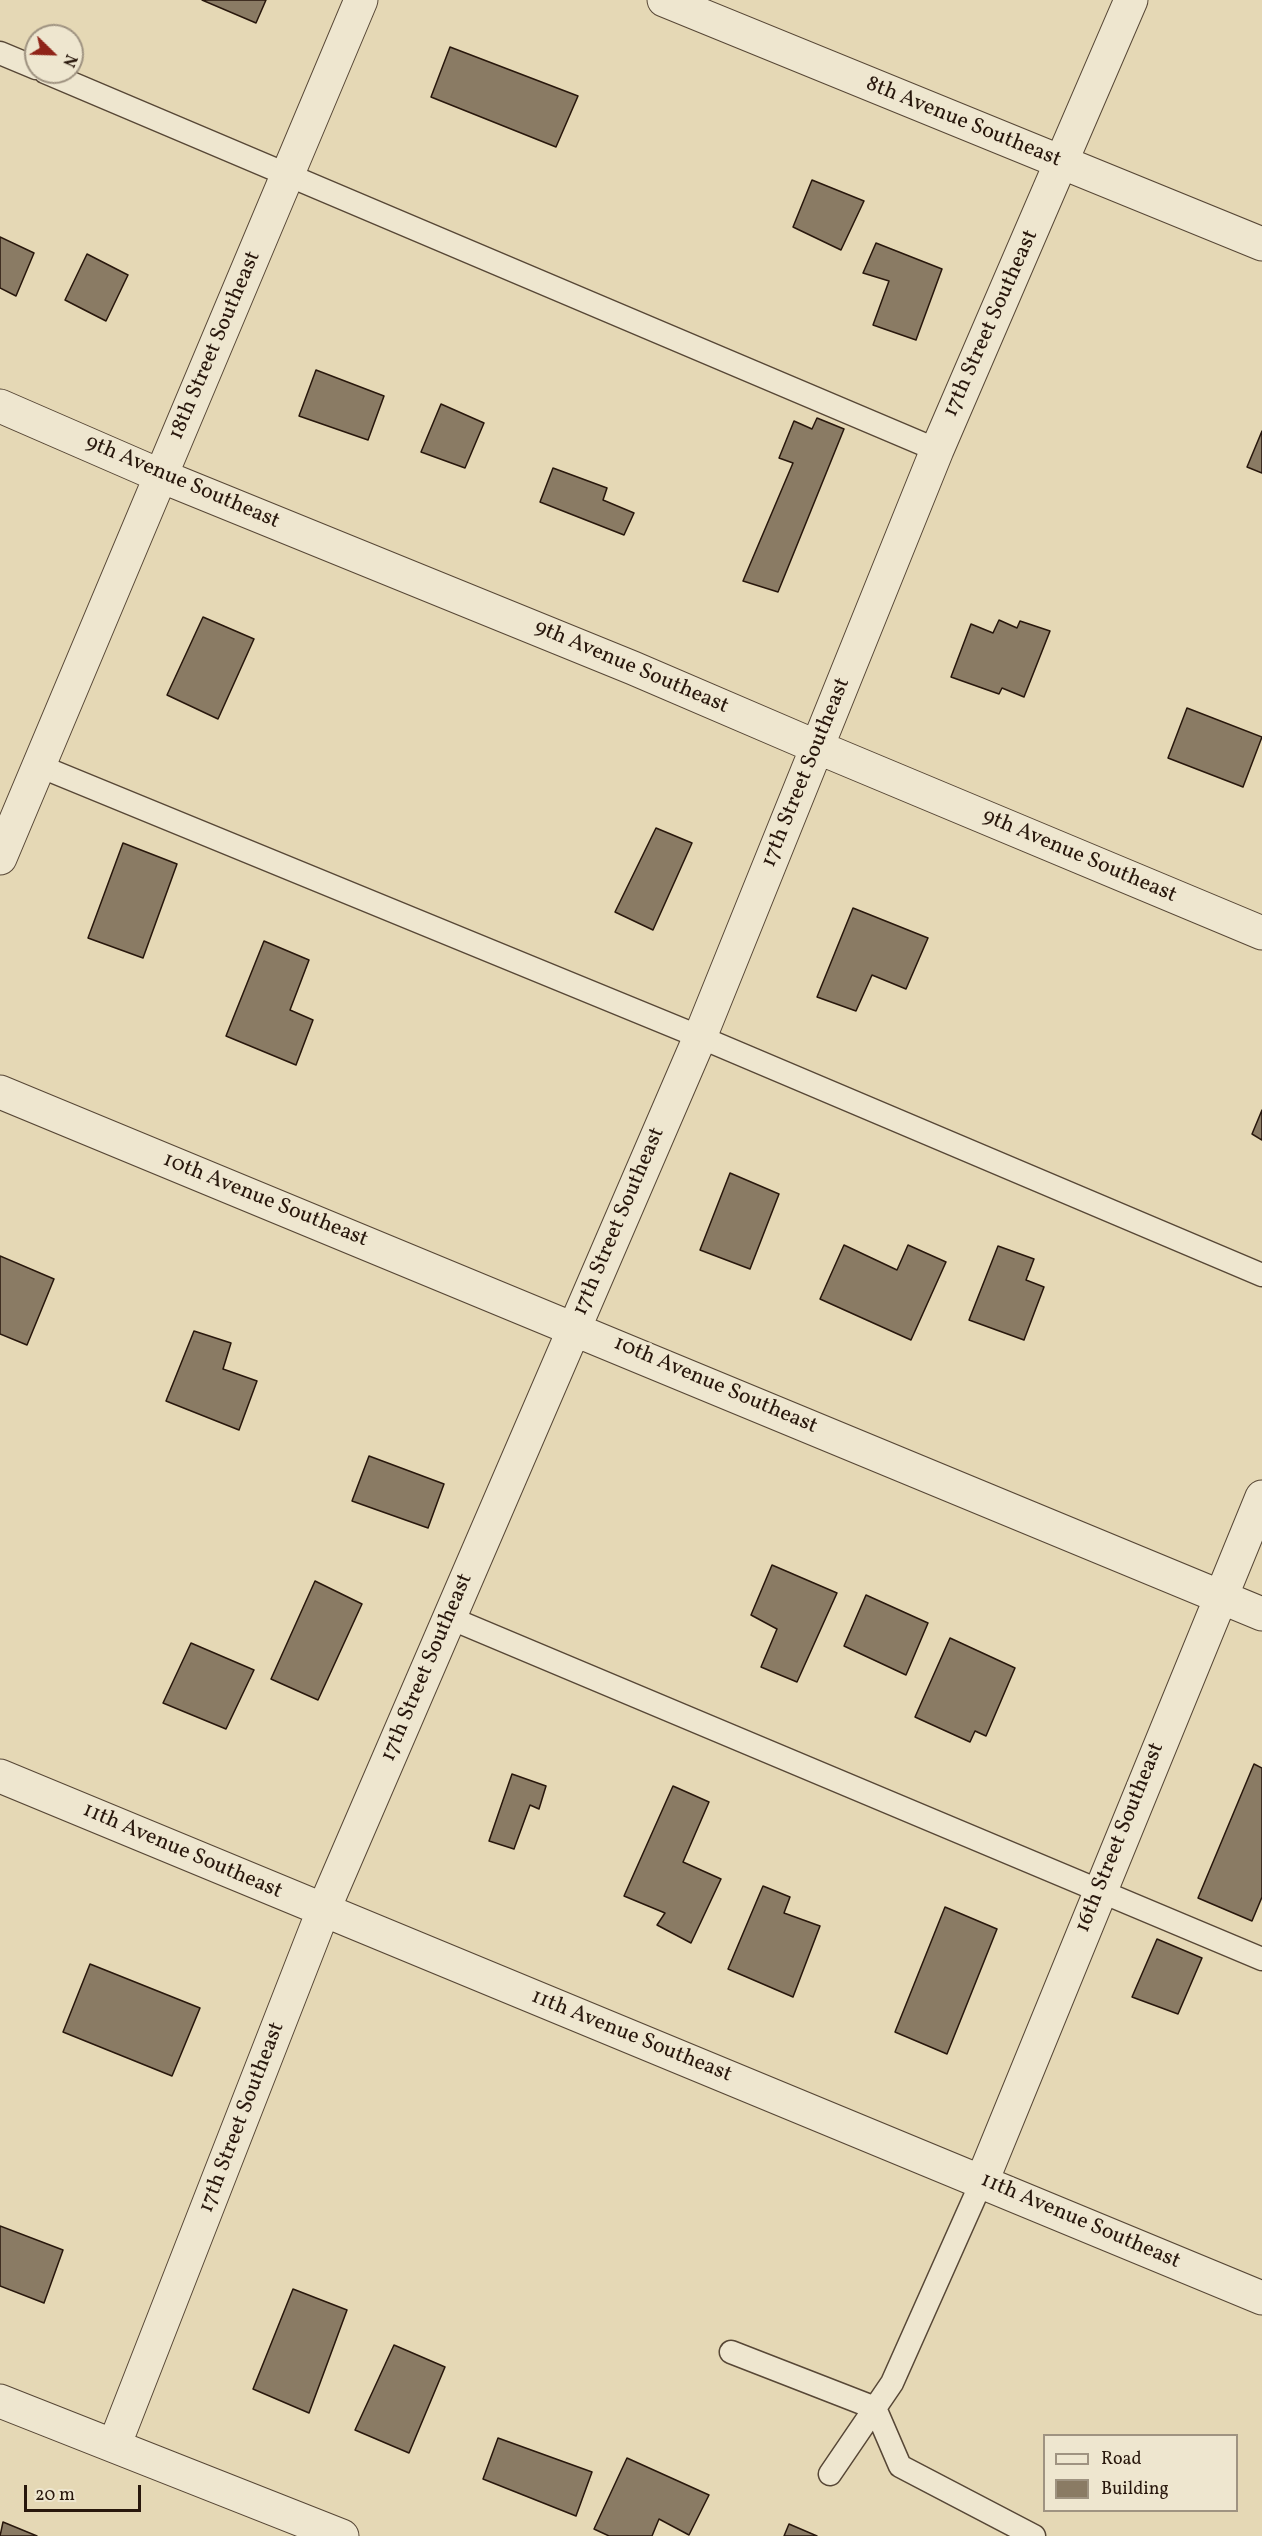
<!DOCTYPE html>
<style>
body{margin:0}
#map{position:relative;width:1262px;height:2536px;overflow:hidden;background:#e5d8b5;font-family:Vollkorn,serif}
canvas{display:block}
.legend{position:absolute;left:1043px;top:2434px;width:195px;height:78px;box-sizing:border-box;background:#eee6cf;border:2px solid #9f9381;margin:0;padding:8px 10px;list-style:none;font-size:18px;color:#28170c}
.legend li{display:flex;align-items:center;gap:12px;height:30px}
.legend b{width:30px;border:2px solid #9f9381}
.north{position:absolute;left:24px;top:24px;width:60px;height:60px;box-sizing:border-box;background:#eee6cf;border:2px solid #9f9381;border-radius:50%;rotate:113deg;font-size:16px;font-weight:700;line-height:24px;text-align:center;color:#28170c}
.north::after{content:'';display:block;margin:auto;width:21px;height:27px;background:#8f2418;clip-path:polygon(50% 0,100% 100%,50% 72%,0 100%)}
.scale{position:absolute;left:24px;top:2485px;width:117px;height:27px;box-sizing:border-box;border:3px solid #28170c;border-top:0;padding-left:8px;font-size:18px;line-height:21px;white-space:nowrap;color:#28170c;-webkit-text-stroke:4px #eee6cf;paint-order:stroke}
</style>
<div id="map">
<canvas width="1262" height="2536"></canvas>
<ul class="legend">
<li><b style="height:8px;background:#eee6cf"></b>Road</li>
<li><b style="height:16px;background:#8a7b64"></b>Building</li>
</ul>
<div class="north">N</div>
<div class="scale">20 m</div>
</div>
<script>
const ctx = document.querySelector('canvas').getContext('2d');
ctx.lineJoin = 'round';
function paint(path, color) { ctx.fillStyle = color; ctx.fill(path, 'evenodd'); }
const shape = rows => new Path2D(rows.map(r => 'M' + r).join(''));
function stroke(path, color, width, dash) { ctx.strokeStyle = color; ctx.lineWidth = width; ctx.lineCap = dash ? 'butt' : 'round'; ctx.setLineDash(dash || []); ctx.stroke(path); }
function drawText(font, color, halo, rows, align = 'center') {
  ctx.font = font + ' Vollkorn,serif'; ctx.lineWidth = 6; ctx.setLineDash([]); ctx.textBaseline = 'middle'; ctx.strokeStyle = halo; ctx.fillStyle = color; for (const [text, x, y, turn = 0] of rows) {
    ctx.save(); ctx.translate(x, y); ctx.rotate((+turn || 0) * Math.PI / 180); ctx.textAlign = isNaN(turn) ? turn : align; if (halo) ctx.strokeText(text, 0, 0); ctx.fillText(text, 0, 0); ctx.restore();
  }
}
const building = shape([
 [202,0,266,0,256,23,202,0],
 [450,47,578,96,556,147,431,97,450,47],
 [812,180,864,201,841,250,793,227,812,180],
 [0,237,34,253,16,296,0,288,0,237],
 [876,243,942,269,916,340,873,325,889,281,863,273,876,243],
 [87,254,128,275,106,321,65,300,87,254],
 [316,370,384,396,368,440,299,416,316,370],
 [441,404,484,423,465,468,421,452,441,404],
 [817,418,844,429,778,592,743,581,793,463,779,458,794,421,812,429,817,418],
 [1262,431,1262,473,1247,467,1262,431],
 [553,468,607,488,603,500,634,513,624,535,540,502,553,468],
 [203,617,254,639,218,719,167,695,203,617],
 [999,620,1017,628,1020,621,1050,631,1024,697,1002,688,999,694,951,677,971,624,993,633,999,620],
 [1187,708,1262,737,1243,787,1168,758,1187,708],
 [656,828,692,843,653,930,615,912,656,828],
 [123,843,177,864,143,958,88,938,123,843],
 [853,908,928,938,906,989,872,975,856,1011,817,997,853,908],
 [264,941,309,960,290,1010,313,1020,296,1065,226,1036,264,941],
 [1262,1110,1262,1140,1252,1134,1262,1110],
 [730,1173,779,1194,750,1269,700,1250,730,1173],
 [844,1245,897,1270,908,1245,946,1262,911,1340,820,1299,844,1245],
 [998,1246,1034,1259,1026,1280,1044,1287,1024,1340,969,1320,998,1246],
 [0,1256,54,1279,27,1345,0,1334,0,1256],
 [194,1331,231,1343,223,1369,257,1381,239,1430,166,1401,194,1331],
 [369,1456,444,1484,428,1528,352,1501,369,1456],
 [772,1565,837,1593,797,1682,761,1667,777,1629,751,1615,772,1565],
 [315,1581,362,1604,318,1700,271,1679,315,1581],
 [866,1595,928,1623,906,1675,844,1646,866,1595],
 [950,1638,1015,1668,986,1736,975,1731,970,1742,915,1717,950,1638],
 [191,1643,254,1670,226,1729,163,1703,191,1643],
 [1254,1764,1262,1768,1262,1897,1252,1921,1198,1898,1254,1764],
 [512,1774,546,1786,539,1809,530,1805,514,1849,489,1841,512,1774],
 [673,1786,709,1802,683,1862,721,1879,691,1943,657,1925,665,1913,624,1896,673,1786],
 [763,1886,790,1897,784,1913,820,1926,793,1997,728,1969,763,1886],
 [945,1907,997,1929,947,2054,895,2032,945,1907],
 [1157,1939,1202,1958,1178,2014,1132,1997,1157,1939],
 [90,1964,200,2008,172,2076,63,2032,90,1964],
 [0,2226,63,2250,44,2303,0,2286,0,2226],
 [293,2289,347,2310,309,2413,253,2389,293,2289],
 [394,2345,445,2367,409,2453,355,2430,394,2345],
 [498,2438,592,2472,576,2516,483,2479,498,2438],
 [627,2458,709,2495,689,2535,659,2519,652,2536,609,2536,594,2529,627,2458],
 [3,2522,37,2536,0,2536,3,2522],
 [789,2524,817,2536,784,2536,789,2524]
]);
paint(building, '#8a7b64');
stroke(building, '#28170c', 1.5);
const service = shape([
 [0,53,36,68],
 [45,72,937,450],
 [37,765,700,1037,1262,1275],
 [450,1618,1262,1959],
 [731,2352,875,2408,900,2466,1034,2536],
 [830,2474,892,2383,982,2181]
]);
const minor = shape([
 [664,0,1262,244],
 [0,406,161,476,633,668,817,747,1262,933],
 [0,858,361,0],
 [0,1092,1262,1614],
 [0,1776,1262,2298],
 [982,2181,1262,1497],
 [0,2401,342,2536],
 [114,2446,323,1911,700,1037,937,450,1131,0]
]);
stroke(service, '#574736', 25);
stroke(minor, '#574736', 35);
stroke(service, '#eee6cf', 22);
stroke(minor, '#eee6cf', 33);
drawText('22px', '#28170c', '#eee6cf', [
 ["8th Avenue Southeast",963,123,22],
 ["17th Street Southeast",992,324,-66],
 ["18th Street Southeast",216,346,-67],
 ["9th Avenue Southeast",182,483,23],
 ["9th Avenue Southeast",631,668,23],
 ["17th Street Southeast",807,773,-68],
 ["9th Avenue Southeast",1079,857,23],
 ["10th Avenue Southeast",265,1201,22],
 ["17th Street Southeast",620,1222,-67],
 ["10th Avenue Southeast",715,1386,23],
 ["17th Street Southeast",428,1668,-67],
 ["16th Street Southeast",1121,1838,-68],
 ["11th Avenue Southeast",182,1852,23],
 ["11th Avenue Southeast",631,2037,22],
 ["17th Street Southeast",243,2118,-69],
 ["11th Avenue Southeast",1080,2222,23]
]);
</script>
